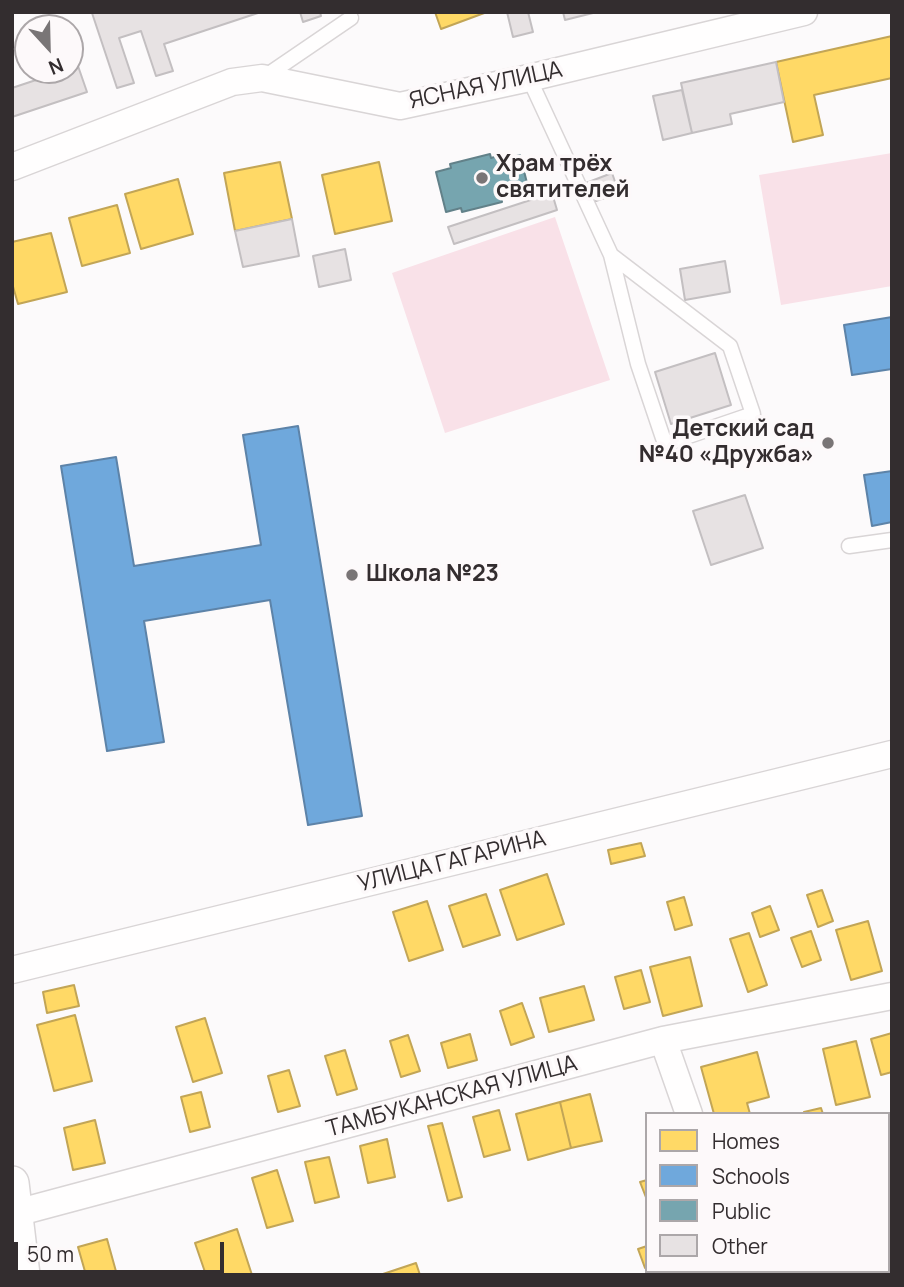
<!DOCTYPE html>
<meta charset="utf-8">
<style>
body{margin:0}
#map{position:relative;width:904px;height:1287px;overflow:hidden;background:#fcfafb;font-family:Manrope,sans-serif}
canvas{display:block}
.frame{position:absolute;inset:0;border:14px solid #332d2f;pointer-events:none}
.legend{position:absolute;left:645px;top:1112px;width:245px;height:161px;box-sizing:border-box;background:#fdf9fa;border:2px solid #aca7a9;margin:0;padding:9px 12px;list-style:none;font-size:21px;color:#332d2f}
.legend li{display:flex;align-items:center;gap:14px;height:35px}
.legend b{width:35px;border:2px solid #aca7a9}
.north{position:absolute;left:14px;top:14px;width:70px;height:70px;box-sizing:border-box;background:#fdf9fa;border:2px solid #aca7a9;border-radius:50%;rotate:158deg;font-size:19px;font-weight:700;line-height:28px;text-align:center;color:#332d2f}
.north::after{content:'';display:block;margin:auto;width:24px;height:32px;background:#797576;clip-path:polygon(50% 0,100% 100%,50% 72%,0 100%)}
.scale{position:absolute;left:14px;top:1242px;width:210px;height:32px;box-sizing:border-box;border:4px solid #332d2f;border-top:0;padding-left:9px;font-size:21px;line-height:24px;white-space:nowrap;color:#332d2f;-webkit-text-stroke:5px #fdf9fa;paint-order:stroke}
</style>
<div id="map">
<canvas width="904" height="1287"></canvas>
<div class="frame"></div>
<ul class="legend">
<li><b style="height:19px;background:#ffd966"></b>Homes</li>
<li><b style="height:19px;background:#6fa8dc"></b>Schools</li>
<li><b style="height:19px;background:#76a5af"></b>Public</li>
<li><b style="height:19px;background:#e7e2e3"></b>Other</li>
</ul>
<div class="north">N</div>
<div class="scale">50 m</div>
</div>
<script>
const ctx = document.querySelector('canvas').getContext('2d');
ctx.lineJoin = 'round';
function paint(path, color) { ctx.fillStyle = color; ctx.fill(path, 'evenodd'); }
const shape = rows => new Path2D(rows.map(r => 'M' + r).join(''));
function stroke(path, color, width, dash) { ctx.strokeStyle = color; ctx.lineWidth = width; ctx.lineCap = dash ? 'butt' : 'round'; ctx.setLineDash(dash || []); ctx.stroke(path); }
function drawText(font, color, halo, rows, align = 'center') {
  ctx.font = font + ' Manrope,sans-serif'; ctx.lineWidth = 7; ctx.setLineDash([]); ctx.textBaseline = 'middle'; ctx.strokeStyle = halo; ctx.fillStyle = color; for (const [text, x, y, turn = 0] of rows) {
    ctx.save(); ctx.translate(x, y); ctx.rotate((+turn || 0) * Math.PI / 180); ctx.textAlign = isNaN(turn) ? turn : align; if (halo) ctx.strokeText(text, 0, 0); ctx.fillText(text, 0, 0); ctx.restore();
  }
}
paint(shape([
 [892,153,892,286,781,305,759,175],
 [555,217,610,380,445,433,392,273]
]), '#f9e1e8');
const homes = shape([
 [435,12,487,12,441,29,435,12],
 [892,36,892,78,814,95,823,135,793,142,776,62,892,36],
 [280,162,292,219,235,231,224,173,280,162],
 [379,162,392,221,335,234,322,175,379,162],
 [178,179,193,234,141,249,125,194,178,179],
 [117,205,130,253,82,266,69,218,117,205],
 [51,233,67,292,18,304,12,283,12,242,51,233],
 [641,843,645,856,611,864,608,850,641,843],
 [547,874,564,924,517,940,500,890,547,874],
 [822,890,833,921,818,927,807,895,822,890],
 [486,894,500,935,463,947,449,906,486,894],
 [684,897,692,925,675,930,667,902,684,897],
 [427,901,443,950,409,961,393,912,427,901],
 [770,906,779,930,760,937,752,913,770,906],
 [868,921,882,971,851,980,836,930,868,921],
 [811,931,821,960,802,967,791,938,811,931],
 [749,933,767,985,748,992,730,939,749,933],
 [690,957,702,1006,663,1016,650,967,690,957],
 [641,970,650,1002,624,1009,615,977,641,970],
 [74,985,79,1006,47,1013,43,992,74,985],
 [584,986,594,1020,549,1032,540,998,584,986],
 [522,1003,534,1037,511,1045,500,1011,522,1003],
 [75,1015,92,1081,54,1091,37,1025,75,1015],
 [205,1018,222,1073,193,1082,176,1027,205,1018],
 [892,1033,892,1072,881,1075,871,1039,892,1033],
 [470,1034,477,1060,448,1068,441,1043,470,1034],
 [408,1035,420,1071,401,1077,390,1041,408,1035],
 [856,1041,870,1097,836,1105,823,1049,856,1041],
 [345,1050,357,1089,337,1095,325,1056,345,1050],
 [757,1052,769,1097,747,1103,750,1114,714,1114,701,1067,757,1052],
 [289,1070,300,1106,278,1112,268,1076,289,1070],
 [201,1092,210,1127,190,1132,181,1097,201,1092],
 [590,1094,602,1141,571,1148,560,1102,590,1094],
 [560,1102,571,1148,528,1160,516,1114,560,1102],
 [821,1108,823,1114,805,1114,804,1112,821,1108],
 [499,1110,510,1150,484,1157,473,1117,499,1110],
 [95,1120,105,1163,73,1170,64,1128,95,1120],
 [442,1123,462,1197,448,1201,428,1126,442,1123],
 [387,1139,395,1177,368,1183,360,1146,387,1139],
 [329,1157,339,1197,315,1203,305,1162,329,1157],
 [891,1168,892,1219,888,1221,888,1169,891,1168],
 [277,1170,293,1221,267,1228,252,1178,277,1170],
 [647,1180,647,1200,640,1182,647,1180],
 [237,1229,252,1275,206,1275,195,1243,237,1229],
 [107,1239,117,1275,86,1275,78,1247,107,1239],
 [647,1246,647,1268,645,1268,638,1249,647,1246],
 [416,1263,420,1275,380,1275,416,1263],
 [800,1271,808,1271,809,1275,788,1275,800,1271],
 [826,1271,863,1271,863,1272,854,1275,827,1275,826,1271]
]);
paint(homes, '#ffd966');
stroke(homes, '#c2a556', 2);
const schools = shape([
 [892,317,892,369,852,375,844,325,892,317],
 [298,426,362,816,308,825,270,600,144,621,164,742,107,751,61,466,116,457,134,566,261,545,243,435,298,426],
 [892,471,892,522,872,526,864,475,892,471]
]);
paint(schools, '#6fa8dc');
stroke(schools, '#5d83a8', 2);
const public = shape([
 [490,154,491,158,501,155,503,160,520,155,527,183,510,188,511,193,501,195,502,202,462,212,461,208,446,212,436,172,451,168,450,164,490,154]
]);
paint(public, '#76a5af');
stroke(public, '#628189', 2);
const building = shape([
 [261,12,164,44,173,71,156,76,141,31,119,38,134,83,117,88,92,13,261,12],
 [300,12,320,12,321,16,303,22,300,12],
 [507,12,528,12,533,32,513,37,507,12],
 [563,12,593,12,593,13,565,20,563,12],
 [776,62,784,102,730,114,732,124,692,133,681,83,776,62],
 [78,66,87,92,12,117,12,88,78,66],
 [682,90,692,133,663,140,653,96,682,90],
 [612,173,619,193,593,202,586,183,612,173],
 [552,193,557,210,454,244,448,227,552,193],
 [292,219,299,256,243,267,235,231,292,219],
 [345,249,351,280,319,287,313,256,345,249],
 [725,261,730,292,685,300,680,269,725,261],
 [715,353,731,405,671,424,655,372,715,353],
 [745,495,763,548,711,565,693,511,745,495]
]);
paint(building, '#e7e2e3');
stroke(building, '#c3bfc1', 2);
const service = shape([
 [263,78,351,18],
 [529,78,611,255,638,364,665,444,753,414,730,346,611,255],
 [849,546,892,540]
]);
const minor = shape([
 [12,167,232,82,262,78,400,106,529,78,804,12],
 [12,970,892,754],
 [663,1040,689,1114],
 [16,1213,663,1040,892,996],
 [746,1271,747,1275]
]);
const tertiary = shape([
 [12,1183,23,1275]
]);
stroke(service, '#d9d5d6', 17);
stroke(minor, '#d9d5d6', 29);
stroke(tertiary, '#d9d5d6', 36);
stroke(service, '#fffefe', 14);
stroke(minor, '#fffefe', 26);
stroke(tertiary, '#fffefe', 33);
for (const [x, y, r, color] of [
 [482,178,7,"#797576"],
 [828,443,7,"#797576"],
 [352,575,7,"#797576"]
]) { const dot = new Path2D(); dot.arc(x, y, r, 0, 2 * Math.PI); ctx.fillStyle = color; ctx.fill(dot); stroke(dot, '#fdf9fa', 2.5); }
drawText('23px', '#332d2f', '#fdf9fa', [
 ["ЯСНАЯ УЛИЦА",486,86,-12],
 ["УЛИЦА ГАГАРИНА",452,862,-14],
 ["ТАМБУКАНСКАЯ УЛИЦА",452,1097,-15]
]);
drawText('bold 23px', '#332d2f', '#fdf9fa', [
 ["Храм трёх",496,165],
 ["святителей",496,191],
 ["Детский сад",814,430,"right"],
 ["№40 «Дружба»",814,456,"right"],
 ["Школа №23",366,575]
], 'left');
</script>
